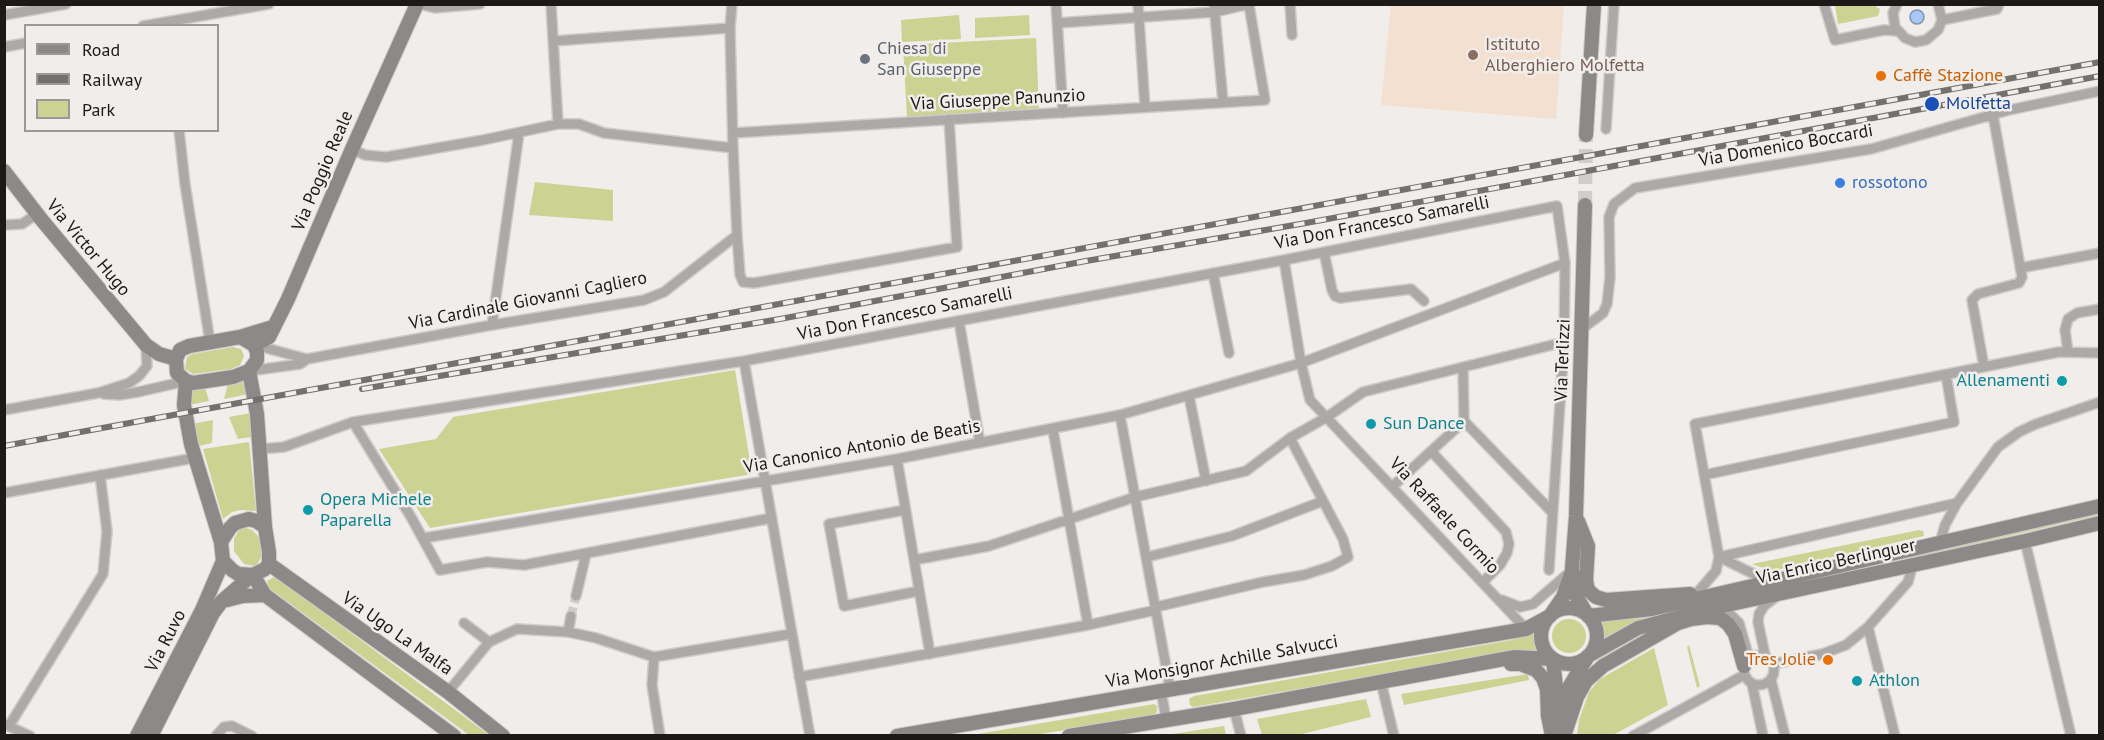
<!DOCTYPE html>
<meta charset="utf-8">
<style>
body{margin:0}
#map{position:relative;width:2104px;height:740px;overflow:hidden;background:#f0edea;font-family:"PT Sans",sans-serif}
canvas{display:block}
.frame{position:absolute;inset:0;border:6px solid #1b1a18;pointer-events:none}
.legend{position:absolute;left:24px;top:24px;width:195px;height:108px;box-sizing:border-box;background:#f0edea;border:2px solid #9b9996;margin:0;padding:8px 10px;list-style:none;font-size:18px;color:#1b1a18}
.legend li{display:flex;align-items:center;gap:12px;height:30px}
.legend b{width:30px;border:2px solid #9b9996}
</style>
<div id="map">
<canvas width="2104" height="740"></canvas>
<div class="frame"></div>
<ul class="legend">
<li><b style="height:8px;background:#8c8988"></b>Road</li>
<li><b style="height:8px;background:#72716e"></b>Railway</li>
<li><b style="height:16px;background:#cad392"></b>Park</li>
</ul>
</div>
<script>
const ctx = document.querySelector('canvas').getContext('2d');
ctx.lineJoin = 'round';
function paint(path, color) { ctx.fillStyle = color; ctx.fill(path, 'evenodd'); }
const shape = rows => new Path2D(rows.map(r => 'M' + r).join(''));
function stroke(path, color, width, dash) { ctx.strokeStyle = color; ctx.lineWidth = width; ctx.lineCap = dash ? 'butt' : 'round'; ctx.setLineDash(dash || []); ctx.stroke(path); }
function drawText(font, color, halo, rows, align = 'center') {
  ctx.font = font + ' "PT Sans",sans-serif'; ctx.lineWidth = 5; ctx.setLineDash([]); ctx.textBaseline = 'middle'; ctx.strokeStyle = halo; ctx.fillStyle = color; for (const [text, x, y, turn = 0] of rows) {
    ctx.save(); ctx.translate(x, y); ctx.rotate((+turn || 0) * Math.PI / 180); ctx.textAlign = isNaN(turn) ? turn : align; if (halo) ctx.strokeText(text, 0, 0); ctx.fillText(text, 0, 0); ctx.restore();
  }
}
paint(shape([
 [1391,5,1564,5,1556,119,1381,105]
]), '#f3e0d0');
paint(shape([
 [1846,4,1877,5,1876,7,1880,9,1878,16,1838,24,1835,6],
 [959,15,961,39,902,42,901,20],
 [1029,15,1030,35,975,38,975,18],
 [1036,38,1039,110,907,117,903,45],
 [535,182,613,190,613,221,529,215],
 [233,347,241,349,244,356,240,365,231,369,193,374,185,369,187,357,192,354],
 [735,370,752,474,430,528,379,449,436,439,453,417],
 [241,380,246,387,248,394,224,399,228,383],
 [205,387,209,401,189,405,191,389],
 [251,413,252,437,238,439,229,417],
 [213,420,212,443,199,446,192,424],
 [249,442,256,511,240,510,232,512,223,519,203,449],
 [2099,512,2099,515,1658,618,1604,640,1600,620],
 [243,527,252,530,260,538,262,555,257,565,254,566,244,564,234,551,234,539,239,530],
 [1919,530,1923,531,1924,536,1772,571,1752,564],
 [274,577,281,581,489,735,469,735,303,613,269,588,267,581],
 '1552 636a17 17 0 1 1 34 0a17 17 0 1 1-34 0Z',
 [1534,629,1535,643,1540,654,1514,652,1193,707,1190,705,1189,699,1194,696,1512,640],
 [1689,645,1700,686,1697,688,1687,647],
 [1654,648,1668,705,1613,735,1577,735,1579,720,1589,692,1600,679],
 [1528,674,1529,680,1404,705,1401,694],
 [1366,699,1371,717,1298,735,1262,735,1257,719],
 [1154,704,1157,706,1157,712,1154,715,1035,735,966,736],
 [1224,726,1226,735,1166,735]
]), '#cad392');
const water = shape([
 '1910 17a7 7 0 1 1 14 0a7 7 0 1 1-14 0Z'
]);
paint(water, '#a7c7f6');
stroke(water, '#7d93b3', 1.5);
stroke(shape([
 [571,616,576,596]
]), '#d0cdca', 9, [9, 4.5]);
stroke(shape([
 [1585,205,1586,135]
]), '#d0cdca', 14, [14, 7]);
const street = shape([
 [419,4,435,8,480,4],
 [551,4,558,124],
 [732,4,730,28,733,148,737,235,740,275,743,282,754,283,957,247,949,119],
 [1056,4,1063,113],
 [1138,4,1145,107],
 [1214,4,1223,102],
 [1290,4,1292,35],
 [1824,4,1835,40,1884,30,1897,31],
 [1897,4,1893,13,1895,27,1905,38,1915,42,1926,40,1938,30,1942,20,1938,4],
 [4,15,66,4],
 [1942,20,1997,9,1999,4],
 [1058,23,1215,12,1249,4],
 [143,26,269,4],
 [554,41,730,28],
 [4,47,26,43],
 [1606,129,1614,4],
 [179,130,185,184,210,342],
 [733,133,1265,100,1249,5],
 [352,149,365,155,386,157,483,140,558,124,579,124,604,133,733,148],
 [4,225,22,224,37,214],
 [1324,252,1332,290,1335,296,1340,298,1411,289,1424,301],
 [1284,260,1301,363,1310,400,1526,629],
 [2020,268,2100,253],
 [1213,273,1229,353],
 [959,321,980,443],
 [492,325,519,133],
 [1582,329,1603,313,1607,304,1610,277,1609,217,1614,204,1635,188,1871,149,2009,110,2100,91],
 [255,345,307,359,492,325,644,300,664,292,737,235],
 [2068,352,2065,330,2068,319,2077,313,2100,309],
 [744,361,810,736],
 [1463,367,1464,421,1551,511],
 [1984,367,1972,300,1978,294,2019,283,2022,277,1993,115],
 [249,371,300,364,307,359],
 [104,394,119,395,138,392,186,381],
 [1189,396,1206,481],
 [4,410,98,393,129,383,139,376,147,366,146,345],
 [1120,415,1170,688],
 [353,422,411,517,440,570,487,562,524,565,772,518],
 [1053,430,1088,625],
 [259,449,284,447,353,422,744,361,1284,260,1557,206,1565,263,1564,342,1549,570],
 [1431,451,1506,532,1509,544,1507,553,1500,565,1483,582],
 [897,459,930,654],
 [1704,475,1954,422,1946,375],
 [1393,486,1464,421],
 [4,493,194,458],
 [905,510,829,524,844,606,919,591],
 [424,538,897,459,1120,415,1301,363,1565,263],
 [2025,541,2071,736],
 [1940,543,1945,525,1957,503,1998,447,2019,432,2036,424,2100,402],
 [1147,557,1232,536,1323,501],
 [1719,557,1957,503],
 [1719,557,1770,582],
 [914,560,989,546,1135,497,1246,471,1290,438,1327,417,1363,392,1564,342],
 [1697,593,1716,571,1719,557,1695,424,2059,352,2100,353],
 [576,596,586,554],
 [1502,600,1520,607,1533,604,1571,571],
 [1722,606,1739,623,1749,658],
 [1156,607,1263,582,1304,575,1332,566,1348,557,1343,539,1290,438],
 [464,623,489,642],
 [1868,627,1895,736],
 [568,632,571,616],
 '1744 670a15 15 0 1 1 30 0a15 15 0 1 1-30 0Z',
 [1765,655,1758,622,1759,614,1764,606,1776,597],
 [654,657,652,685,660,736],
 [1773,664,1822,654,1846,645,1868,627,1908,582,1913,564],
 [799,677,1088,625,1156,610],
 [1771,680,1785,736],
 [1381,682,1394,736],
 [1752,684,1763,736],
 [1161,690,1166,719],
 [448,692,489,642,517,629,568,632,596,638,654,657,791,634],
 [1234,709,1241,736],
 [4,724,30,736],
 [9,726,103,574,107,531,100,475],
 [216,736,224,727,232,726,252,736],
 [1633,736,1744,675]
]);
const secondary = shape([
 [1586,135,1594,4],
 [4,171,41,219,146,345,159,354,176,359],
 [1585,205,1576,516,1572,569,1575,594,1588,616,1652,609,2100,506],
 [240,337,254,345,257,352,257,360,249,371,233,377,193,383,186,381,177,373,176,359,180,350,189,346,240,337,273,327],
 [254,345,269,337,288,299,352,149,417,4],
 [249,371,257,414,265,527],
 [186,381,184,405,191,444,221,542],
 [249,519,256,521,265,527,269,552,269,564,265,569,253,575,238,574,232,570,223,561,221,542,230,528,235,523,249,519],
 [1578,521,1588,546,1586,580,1588,590,1596,597,1606,600,1690,594],
 [269,564,448,692,503,736],
 [253,575,265,595,454,736],
 [227,600,243,596,265,595],
 '1541 636a28 28 0 1 1 56 0a28 28 0 1 1-56 0Z',
 [1511,664,1520,664,1536,670,1543,678,1547,689,1548,716,1552,736],
 [1559,716,1568,689,1588,656,1638,628,1722,606,2025,541,2100,523],
 [137,736,202,610,223,561],
 [151,736,213,613,222,601,252,575],
 [897,736,1526,629,1550,616,1563,597,1571,574],
 [1069,736,1234,709,1515,657,1553,659,1559,716,1558,736],
 [1564,736,1577,697,1586,681,1603,666,1678,623,1691,619,1707,617,1720,618,1728,624,1735,634,1744,666]
]);
stroke(street, '#cecbc8', 12);
stroke(secondary, '#cecbc8', 16);
stroke(street, '#acaaa9', 9);
stroke(secondary, '#8c8988', 14);
const rail = shape([
 [362,389,780,319,1086,261,1306,223,2100,76],
 [4,446,2100,62]
]);
stroke(rail, '#72716e', 6);
stroke(rail, '#f0edea', 4, [11]);
for (const [x, y, r, color] of [
 [1473,55,6,"#8d6e63"],
 [865,59,6,"#6b7280"],
 [1881,76,6,"#e8710a"],
 [1932,104,8,"#1a4fb4"],
 [1840,183,6,"#3f7fe0"],
 [2062,381,6,"#0f9aa8"],
 [1371,424,6,"#0f9aa8"],
 [308,510,6,"#0f9aa8"],
 [1828,660,6,"#e8710a"],
 [1857,681,6,"#0f9aa8"]
]) { const dot = new Path2D(); dot.arc(x, y, r, 0, 2 * Math.PI); ctx.fillStyle = color; ctx.fill(dot); stroke(dot, '#f0edea', 2); }
drawText('18px', '#785e54', '#f0edea', [
 ["Istituto",1485,45],
 ["Alberghiero Molfetta",1485,66]
], 'left');
drawText('18px', '#5b616d', '#f0edea', [
 ["Chiesa di",877,49],
 ["San Giuseppe",877,70]
], 'left');
drawText('18px', '#c56008', '#f0edea', [
 ["Caffè Stazione",1893,76],
 ["Tres Jolie",1816,660,"right"]
], 'left');
drawText('18px', '#1b1a18', '#f0edea', [
 ["Via Giuseppe Panunzio",998,100,-3],
 ["Via Domenico Boccardi",1786,146,-10],
 ["Via Poggio Reale",323,171,-67],
 ["Via Don Francesco Samarelli",1382,223,-11],
 ["Via Victor Hugo",88,248,50],
 ["Via Cardinale Giovanni Cagliero",528,301,-11],
 ["Via Don Francesco Samarelli",905,314,-11],
 ["Via Terlizzi",1563,360,-88],
 ["Via Canonico Antonio de Beatis",862,447,-10],
 ["Via Raffaele Cormio",1444,516,47],
 ["Via Enrico Berlinguer",1836,562,-12],
 ["Via Ugo La Malfa",397,634,35],
 ["Via Ruvo",166,641,-63],
 ["Via Monsignor Achille Salvucci",1222,662,-10]
]);
drawText('18px', '#164399', '#f0edea', [
 ["Molfetta",1946,104]
], 'left');
drawText('18px', '#366cbe', '#f0edea', [
 ["rossotono",1852,183]
], 'left');
drawText('18px', '#0d838f', '#f0edea', [
 ["Allenamenti",2050,381,"right"],
 ["Sun Dance",1383,424],
 ["Opera Michele",320,500],
 ["Paparella",320,521],
 ["Athlon",1869,681]
], 'left');
</script>
